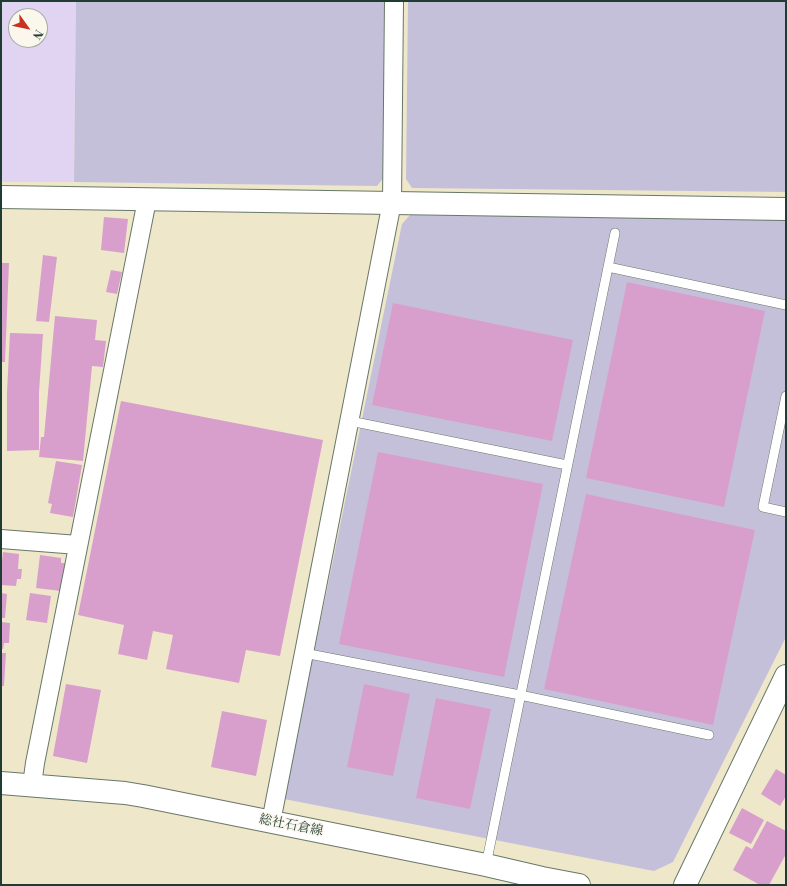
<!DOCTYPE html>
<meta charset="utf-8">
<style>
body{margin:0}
#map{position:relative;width:787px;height:886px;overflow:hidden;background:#eee7c9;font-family:"Libre Bodoni",serif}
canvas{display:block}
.frame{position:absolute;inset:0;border:2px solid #1f3d34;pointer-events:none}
.north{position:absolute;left:8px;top:8px;width:40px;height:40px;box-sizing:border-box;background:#fbf7ec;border:1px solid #a3ada2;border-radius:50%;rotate:123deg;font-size:11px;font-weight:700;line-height:16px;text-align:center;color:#1f3d34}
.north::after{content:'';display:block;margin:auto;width:14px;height:18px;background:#c8321e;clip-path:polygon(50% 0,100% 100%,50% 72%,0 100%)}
</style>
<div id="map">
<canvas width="787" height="886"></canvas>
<div class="frame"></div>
<div class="north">N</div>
</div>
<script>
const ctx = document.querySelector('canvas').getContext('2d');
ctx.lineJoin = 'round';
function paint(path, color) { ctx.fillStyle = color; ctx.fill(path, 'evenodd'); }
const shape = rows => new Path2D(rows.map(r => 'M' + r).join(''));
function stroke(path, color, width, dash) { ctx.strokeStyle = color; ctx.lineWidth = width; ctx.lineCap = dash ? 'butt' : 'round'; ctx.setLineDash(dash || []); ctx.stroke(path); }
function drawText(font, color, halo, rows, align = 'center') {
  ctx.font = font + ' "Libre Bodoni","Noto Serif JP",serif'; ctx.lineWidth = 3; ctx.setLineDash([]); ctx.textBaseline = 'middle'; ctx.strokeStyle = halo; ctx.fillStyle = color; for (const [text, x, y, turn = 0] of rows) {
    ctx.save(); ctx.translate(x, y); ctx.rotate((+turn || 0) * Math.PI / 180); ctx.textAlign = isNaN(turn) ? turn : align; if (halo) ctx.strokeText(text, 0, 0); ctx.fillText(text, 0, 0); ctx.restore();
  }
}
paint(shape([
 [1,1,76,1,74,182,1,182],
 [16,16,40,16,40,40,16,40]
]), '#e1d4f3');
paint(shape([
 [76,1,388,1,385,176,377,186,74,182],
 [408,1,786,1,786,192,412,188,406,179],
 [410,215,786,219,786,637,673,862,654,871,284,799,402,224]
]), '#c5c0da');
paint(shape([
 [104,217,128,219,124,253,101,250],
 [43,255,57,257,49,322,36,321],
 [1,263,9,263,5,362,1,362],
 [111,270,122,272,117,294,106,292],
 [627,282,765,311,724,507,586,478],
 [393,303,573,340,552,441,372,405],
 [55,316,97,320,95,340,106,341,103,367,92,366,83,461,39,457,41,437,44,437],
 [10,333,43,334,39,392,39,450,7,451,7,392],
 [121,401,323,440,280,656,246,650,239,683,166,669,173,635,153,631,147,660,118,654,124,625,78,615],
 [378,452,543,484,504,677,339,644],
 [56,461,82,465,73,517,50,513,52,504,48,503],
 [586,494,755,530,713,725,544,689],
 [3,552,19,554,18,569,22,569,21,579,17,579,16,586,1,585,1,561,2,561],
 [40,555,61,558,61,563,65,563,61,591,36,588],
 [1,593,7,594,5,618,1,618],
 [30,593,51,596,47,623,26,620],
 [1,622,10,623,9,643,4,643,3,649,1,649],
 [1,653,6,653,4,686,1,686],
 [66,684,101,690,87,763,53,756],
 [364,684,410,694,393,776,347,767],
 [436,698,491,709,470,809,416,798],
 [222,711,267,720,256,776,211,767],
 [776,769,786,775,786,796,780,806,761,794],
 [742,808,764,820,751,844,729,833],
 [767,821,786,831,786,854,769,885,760,885,733,870,746,846,752,849]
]), '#d89fcd');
const lane = shape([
 [608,267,786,305],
 [786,396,763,507,786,512],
 [350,421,567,465],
 [304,653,520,695,709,735],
 [486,865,615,233]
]);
const street = shape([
 [1,539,78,545],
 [32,785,35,763,147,200],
 [271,822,392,202,394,1]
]);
const secondary = shape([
 [1,197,786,209],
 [1,783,125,793,143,796,486,865,542,878,579,885],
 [685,885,786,676]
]);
stroke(lane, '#677868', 10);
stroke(street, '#677868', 20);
stroke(secondary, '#677868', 24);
stroke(lane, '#fff', 9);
stroke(street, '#fff', 18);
stroke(secondary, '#fff', 22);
drawText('13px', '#1f3d34', '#fbf7ec', [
 ["総社石倉線",291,826,11]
]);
</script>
